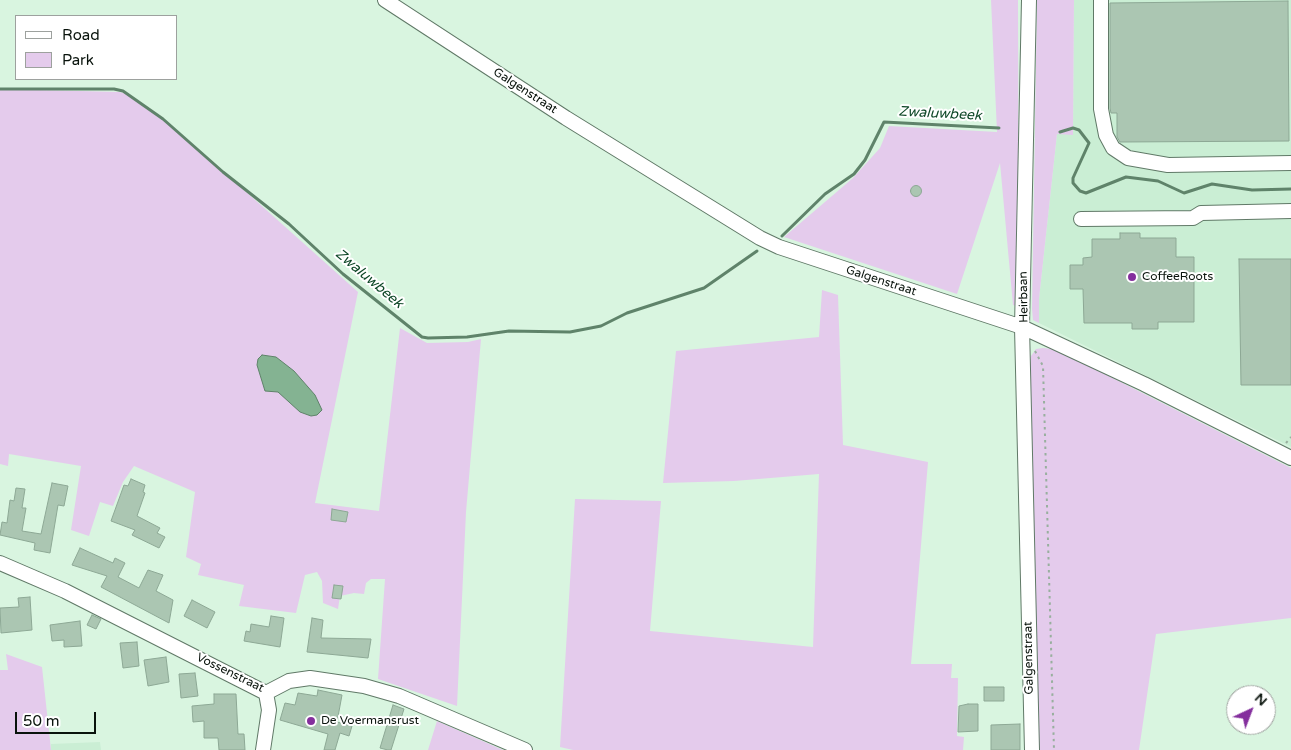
<!DOCTYPE html>
<style>
body{margin:0}
#map{position:relative;width:1291px;height:750px;overflow:hidden;background:#d9f5e0;font-family:"Varela Round",sans-serif}
canvas{display:block}
.legend{position:absolute;left:15px;top:15px;width:162px;height:65px;box-sizing:border-box;background:#fff;border:1px solid #9da19e;margin:0;padding:6px 9px;list-style:none;font-size:15px;color:#09130c}
.legend li{display:flex;align-items:center;gap:10px;height:25px}
.legend b{width:25px;border:1px solid #9da19e}
.north{position:absolute;left:1226px;top:685px;width:50px;height:50px;box-sizing:border-box;background:#fff;border:1px solid #9da19e;border-radius:50%;rotate:43deg;font-size:14px;font-weight:700;line-height:20px;text-align:center;color:#09130c}
.north::after{content:'';display:block;margin:auto;width:18px;height:22px;background:#842f9d;clip-path:polygon(50% 0,100% 100%,50% 72%,0 100%)}
.scale{position:absolute;left:15px;top:712px;width:81px;height:22px;box-sizing:border-box;border:2px solid #09130c;border-top:0;padding-left:6px;font-size:15px;line-height:18px;white-space:nowrap;color:#09130c;-webkit-text-stroke:4px #fff;paint-order:stroke}
</style>
<div id="map">
<canvas width="1291" height="750"></canvas>
<ul class="legend">
<li><b style="height:6px;background:#fff"></b>Road</li>
<li><b style="height:14px;background:#e4cbec"></b>Park</li>
</ul>
<div class="north">N</div>
<div class="scale">50 m</div>
</div>
<script>
const ctx = document.querySelector('canvas').getContext('2d');
ctx.lineJoin = 'round';
function paint(path, color) { ctx.fillStyle = color; ctx.fill(path, 'evenodd'); }
const shape = rows => new Path2D(rows.map(r => 'M' + r).join(''));
function stroke(path, color, width, dash) { ctx.strokeStyle = color; ctx.lineWidth = width; ctx.lineCap = dash ? 'butt' : 'round'; ctx.setLineDash(dash || []); ctx.stroke(path); }
function drawText(font, color, halo, rows, align = 'center') {
  ctx.font = font + ' "Varela Round",sans-serif'; ctx.lineWidth = 4; ctx.setLineDash([]); ctx.textBaseline = 'middle'; ctx.strokeStyle = halo; ctx.fillStyle = color; for (const [text, x, y, turn = 0] of rows) {
    ctx.save(); ctx.translate(x, y); ctx.rotate((+turn || 0) * Math.PI / 180); ctx.textAlign = isNaN(turn) ? turn : align; if (halo) ctx.strokeText(text, 0, 0); ctx.fillText(text, 0, 0); ctx.restore();
  }
}
paint(shape([
 [1074,0,1291,0,1291,447,1039,323,1039,299,1057,134,1073,134],
 [100,742,101,750,51,750,51,744]
]), '#caeed4');
paint(shape([
 [991,0,1018,0,1019,307,1013,305,1000,163,957,294,784,237,853,178,880,148,889,126,997,132],
 [1037,0,1074,0,1073,135,1057,134,1039,299,1039,323,1033,320,1032,309],
 [0,89,119,92,128,94,168,122,358,292,315,503,379,511,400,328,427,343,468,342,481,339,466,512,457,706,378,679,385,579,371,579,366,583,364,594,354,593,340,596,338,609,323,603,322,581,317,572,305,575,296,613,239,606,244,585,198,575,201,564,186,557,195,492,134,466,123,482,113,506,100,502,89,536,71,530,81,466,9,454,8,466,0,464],
 [822,290,838,295,843,445,928,462,911,664,952,664,951,678,958,678,957,736,964,737,963,750,573,750,560,747,575,499,661,501,650,631,813,647,819,474,734,481,663,483,676,351,819,337],
 [1043,348,1053,349,1069,356,1291,468,1291,618,1156,634,1139,750,1036,750,1029,368,1031,356,1036,349],
 [6,654,42,667,51,750,0,750,0,670,8,670],
 [437,721,503,750,428,750]
]), '#e4cbec');
const water = shape([
 [262,355,276,357,294,371,315,395,322,410,317,415,311,416,300,412,278,392,265,391,257,365,258,359,262,355]
]);
paint(water, '#84b392');
stroke(water, '#5f836a', 1);
stroke(shape([
 [0,89,114,89,123,91,163,119,223,172,289,224,343,274,422,337,428,338,467,337,509,331,570,332,601,326,627,313,704,288,757,251],
 [1060,132,1073,128,1079,130,1089,143,1073,178,1073,183,1080,191,1086,193,1126,177,1158,181,1184,193,1212,184,1252,190,1291,189],
 [782,236,825,194,854,174,865,160,884,122,999,128]
]), '#5f836a', 3);
const building = shape([
 [1288,1,1289,141,1120,142,1117,137,1117,113,1111,113,1110,108,1110,3,1288,1],
 '910.5 191a5.5 5.5 0 1 1 11 0a5.5 5.5 0 1 1-11 0Z',
 [1120,233,1140,233,1140,238,1176,238,1176,257,1194,257,1194,322,1158,322,1158,329,1132,329,1132,323,1084,323,1083,289,1070,289,1070,265,1083,265,1083,258,1092,257,1092,239,1120,239,1120,233],
 [1239,259,1291,259,1291,385,1241,385,1239,259],
 [131,479,145,485,143,492,145,493,137,516,160,528,157,533,165,537,159,548,132,535,135,530,111,521,124,485,128,486,131,479],
 [52,483,68,486,64,506,58,505,50,553,34,550,35,543,0,535,2,522,7,523,10,500,14,501,16,488,25,489,22,508,26,508,22,531,41,534,52,483],
 [332,509,348,512,346,522,331,520,332,509],
 [80,548,113,563,115,558,125,563,118,577,139,588,148,570,163,575,156,591,173,600,169,623,101,587,107,576,72,565,80,548],
 [334,585,343,586,341,599,332,598,334,585],
 [30,597,32,630,1,633,0,608,19,607,18,598,30,597],
 [192,600,215,612,207,628,184,616,192,600],
 [92,615,101,619,96,629,87,625,92,615],
 [271,616,284,618,280,647,244,641,246,631,250,632,251,624,269,627,271,616],
 [312,618,323,620,321,638,371,639,368,658,307,652,312,618],
 [80,621,82,646,64,647,64,640,52,641,50,625,80,621],
 [137,642,139,666,123,668,120,643,137,642],
 [166,657,169,682,148,686,144,660,166,657],
 [195,673,198,696,181,698,179,674,195,673],
 [984,687,1004,687,1004,701,984,701,984,687],
 [318,690,342,695,337,722,352,726,349,736,340,733,335,750,324,750,328,734,280,720,285,703,295,705,298,693,317,696,318,690],
 [214,694,236,694,238,734,244,734,245,750,219,750,218,738,204,738,204,721,193,722,192,706,214,704,214,694],
 [968,704,978,704,978,731,958,732,959,706,968,704],
 [393,705,404,709,391,750,388,750,380,748,393,705],
 [1020,724,1020,750,991,750,991,725,1020,724]
]);
paint(building, '#abc6b2');
stroke(building, '#8da895', 1);
const minor = shape([
 [385,0,566,118,760,238,779,247,1022,327,1144,384,1291,458],
 [1029,0,1022,327,1032,750],
 [1101,0,1101,109,1106,135,1113,148,1128,158,1168,165,1291,163],
 [1081,219,1193,218,1201,213,1291,211],
 [0,563,65,591,266,693],
 [266,693,289,681,310,678,364,686,399,696,525,750],
 [263,750,269,710,266,693]
]);
stroke(minor, '#607967', 16);
stroke(shape([
 [1035,351,1043,366,1054,750],
 [1286,443,1291,437]
]), '#98af9e', 2, [2.5, 4]);
stroke(minor, '#fff', 14);
for (const [x, y, r, color] of [
 [1132,277,5,"#842f9d"],
 [311,721,5,"#842f9d"]
]) { const dot = new Path2D(); dot.arc(x, y, r, 0, 2 * Math.PI); ctx.fillStyle = color; ctx.fill(dot); stroke(dot, '#fff', 2); }
drawText('12px', '#09130c', '#fff', [
 ["Galgenstraat",525,91,33],
 ["Galgenstraat",881,281,18],
 ["Heirbaan",1024,297,-91],
 ["Galgenstraat",1029,658,-91],
 ["Vossenstraat",230,673,26]
]);
drawText('12px', '#09130c', '#fff', [
 ["CoffeeRoots",1142,277],
 ["De Voermansrust",321,721]
], 'left');
drawText('italic 14px', '#0f4828', '#fff', [
 ["Zwaluwbeek",940,114,3],
 ["Zwaluwbeek",369,279,40]
]);
</script>
